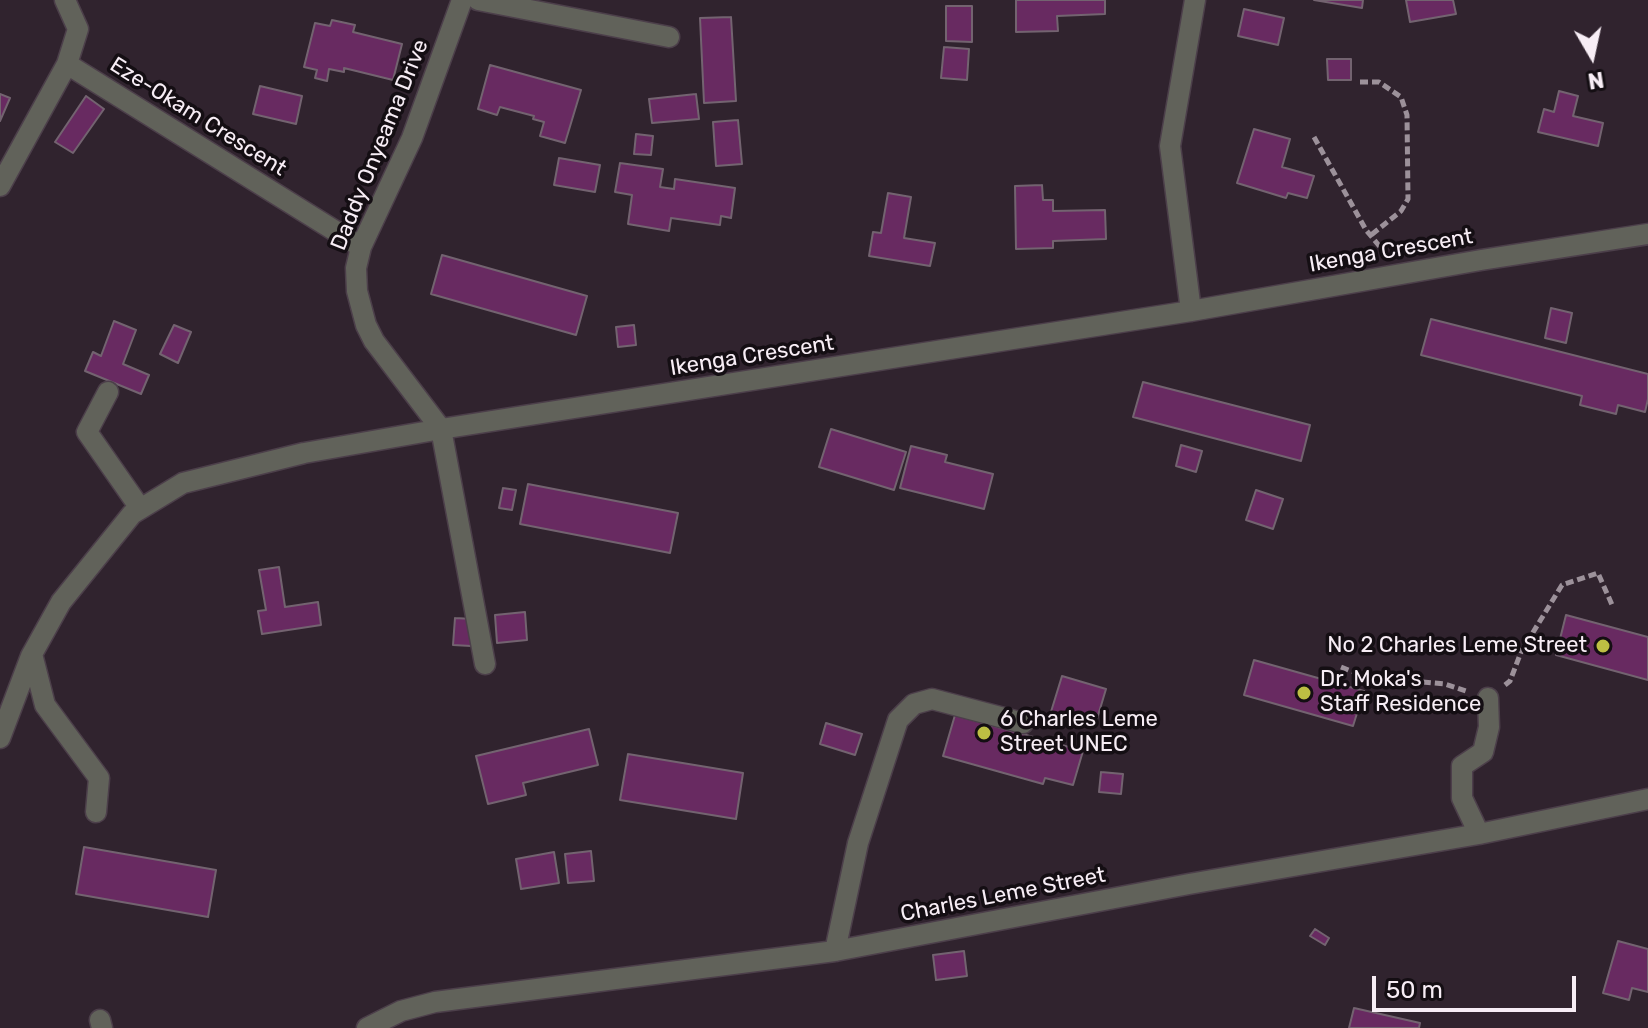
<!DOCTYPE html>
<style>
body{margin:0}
#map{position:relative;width:1648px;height:1028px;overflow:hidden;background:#30232e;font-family:Rubik,sans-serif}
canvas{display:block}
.north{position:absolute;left:1552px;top:16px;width:80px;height:80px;-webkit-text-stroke:6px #140e13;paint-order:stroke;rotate:171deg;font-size:22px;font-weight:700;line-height:32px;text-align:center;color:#f7edf5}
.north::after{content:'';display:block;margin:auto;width:28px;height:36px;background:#f7edf5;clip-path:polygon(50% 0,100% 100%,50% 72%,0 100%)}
.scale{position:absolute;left:1372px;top:976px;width:204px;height:36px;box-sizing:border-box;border:4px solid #f7edf5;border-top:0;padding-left:10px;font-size:24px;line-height:28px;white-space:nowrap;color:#f7edf5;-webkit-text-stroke:6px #140e13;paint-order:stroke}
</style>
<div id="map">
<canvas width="1648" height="1028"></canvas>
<div class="north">N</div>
<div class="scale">50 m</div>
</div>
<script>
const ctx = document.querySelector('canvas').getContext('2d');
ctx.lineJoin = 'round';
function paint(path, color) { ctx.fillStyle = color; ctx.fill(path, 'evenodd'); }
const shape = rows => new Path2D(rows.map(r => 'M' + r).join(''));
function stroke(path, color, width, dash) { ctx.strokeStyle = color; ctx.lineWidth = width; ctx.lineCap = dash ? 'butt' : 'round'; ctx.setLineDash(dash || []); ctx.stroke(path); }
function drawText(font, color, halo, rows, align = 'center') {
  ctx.font = font + ' Rubik,sans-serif'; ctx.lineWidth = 7; ctx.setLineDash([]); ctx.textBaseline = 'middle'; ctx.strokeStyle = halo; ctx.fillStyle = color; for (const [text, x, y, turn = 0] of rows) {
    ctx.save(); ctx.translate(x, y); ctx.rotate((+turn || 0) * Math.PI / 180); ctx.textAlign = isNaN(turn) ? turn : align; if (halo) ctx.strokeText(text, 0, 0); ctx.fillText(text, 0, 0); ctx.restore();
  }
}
const building = shape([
 [1016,0,1105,0,1105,14,1057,16,1058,31,1016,32,1016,0],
 [1314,0,1363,0,1362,8,1314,0],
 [1406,0,1453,0,1456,14,1410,22,1406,0],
 [946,6,972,6,972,42,946,41,946,6],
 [1244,9,1284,18,1278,45,1238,36,1244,9],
 [731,17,736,101,704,103,700,18,731,17],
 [332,20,355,25,353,32,402,44,393,80,344,68,344,72,329,69,327,81,315,78,317,70,304,67,315,23,330,26,332,20],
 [944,47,969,49,967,80,941,78,944,47],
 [1327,59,1351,59,1351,80,1328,80,1327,59],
 [490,65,581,90,565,143,540,136,544,122,533,119,534,116,500,107,497,115,478,109,490,65],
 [260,86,302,96,296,124,253,114,260,86],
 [1559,91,1578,96,1573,116,1603,123,1598,146,1538,132,1544,109,1554,112,1559,91],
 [0,94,10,98,0,121,0,94],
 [696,94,699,119,652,123,649,99,696,94],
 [86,96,104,109,73,153,55,142,86,96],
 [738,120,742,164,716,166,713,122,738,120],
 [1254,129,1290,139,1282,167,1314,176,1307,198,1288,193,1286,198,1237,183,1254,129],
 [636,134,653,136,651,155,634,154,636,134],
 [559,158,600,165,595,192,554,185,559,158],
 [620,163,663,169,660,187,674,189,675,179,735,188,731,218,721,216,720,225,671,218,669,231,628,224,632,195,615,192,620,163],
 [1042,185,1043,200,1053,200,1053,211,1105,210,1106,239,1053,241,1053,248,1016,249,1015,186,1042,185],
 [888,193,911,197,904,238,935,243,930,266,869,256,873,232,881,233,888,193],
 [442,255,587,296,576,335,431,294,442,255],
 [1551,308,1572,313,1566,343,1545,338,1551,308],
 [1431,319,1648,374,1648,399,1645,412,1618,405,1616,414,1580,405,1582,396,1421,355,1431,319],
 [114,321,136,330,123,364,149,375,141,394,85,371,93,352,101,356,114,321],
 [174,325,191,332,178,363,160,354,174,325],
 [634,325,636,345,618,347,616,327,634,325],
 [1143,382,1310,425,1301,461,1133,417,1143,382],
 [831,429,906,452,894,490,819,467,831,429],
 [1181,445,1202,451,1196,472,1176,466,1181,445],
 [911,446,947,455,945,462,993,474,984,509,900,488,911,446],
 [528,484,678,513,670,553,520,524,528,484],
 [503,488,516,490,512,510,499,508,503,488],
 [1256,490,1283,499,1273,529,1246,520,1256,490],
 [279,567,285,607,318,602,321,625,262,634,258,611,266,610,259,570,279,567],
 [525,612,527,640,497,643,495,615,525,612],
 [1566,615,1648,637,1648,680,1556,655,1566,615],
 [455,618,473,619,471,646,453,645,455,618],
 [1254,660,1364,691,1353,726,1244,695,1254,660],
 [1062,676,1106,689,1097,719,1081,714,1078,723,1050,715,1062,676],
 [955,715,1083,751,1073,785,1045,778,1043,784,943,756,955,715],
 [826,723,862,734,855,755,820,744,826,723],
 [589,729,598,765,523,783,526,795,488,804,476,756,589,729],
 [628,754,743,773,736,819,620,800,628,754],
 [1101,772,1123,774,1121,794,1099,792,1101,772],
 [84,847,216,870,208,917,76,894,84,847],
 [591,851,594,881,568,883,565,854,591,851],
 [554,852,559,883,521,889,516,859,554,852],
 [1315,929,1329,938,1325,945,1310,936,1315,929],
 [1618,941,1648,949,1648,992,1632,988,1629,1000,1603,993,1618,941],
 [964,951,967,976,936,980,933,955,964,951],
 [1354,1008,1420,1023,1419,1028,1349,1028,1354,1008]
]);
paint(building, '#682a61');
stroke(building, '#736370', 2);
const minor = shape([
 [462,0,412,138,361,247,356,268,357,291,366,325,374,341,441,429,485,664],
 [478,0,669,37],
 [67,64,361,247],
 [0,186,67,64,78,29,65,0],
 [1191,311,1170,146,1195,0],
 [108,392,87,432,140,508],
 [32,654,45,705,99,778,96,812],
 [0,738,31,656,61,602,132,514,183,483,304,453,441,429,1191,311,1481,260,1648,234],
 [1479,834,1462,798,1462,766,1483,752,1489,727,1488,698],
 [835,951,858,843,898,720,914,704,932,699,1023,723],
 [100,1020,102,1028],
 [367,1028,401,1011,435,1002,835,951,1189,884,1479,834,1648,799]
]);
stroke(minor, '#4c3f4a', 23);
stroke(shape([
 [1360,82,1379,82,1401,97,1407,115,1408,199,1401,211,1371,235],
 [1314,137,1366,230,1386,254],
 [1341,667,1366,677,1445,684,1469,692],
 [1505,685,1510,681,1521,652,1562,585,1598,573,1613,607]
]), '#9c919a', 5, [8, 4]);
stroke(minor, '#61625a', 20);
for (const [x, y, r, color] of [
 [1603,646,8,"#bdbf43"],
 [1304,693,8,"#bdbf43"],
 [984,733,8,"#bdbf43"]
]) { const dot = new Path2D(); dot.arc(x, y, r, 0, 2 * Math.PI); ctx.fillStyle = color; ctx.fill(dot); stroke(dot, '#140e13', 3); }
drawText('22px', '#f7edf5', '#140e13', [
 ["Eze-Okam Crescent",198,117,32],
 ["Daddy Onyeama Drive",380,145,-68],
 ["Ikenga Crescent",1391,251,-10],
 ["Ikenga Crescent",752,356,-9],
 ["Charles Leme Street",1003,895,-11]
]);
drawText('22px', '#f7edf5', '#140e13', [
 ["No 2 Charles Leme Street",1587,646,"right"],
 ["Dr. Moka's",1320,680],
 ["Staff Residence",1320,705],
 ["6 Charles Leme",1000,720],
 ["Street UNEC",1000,745]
], 'left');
</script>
